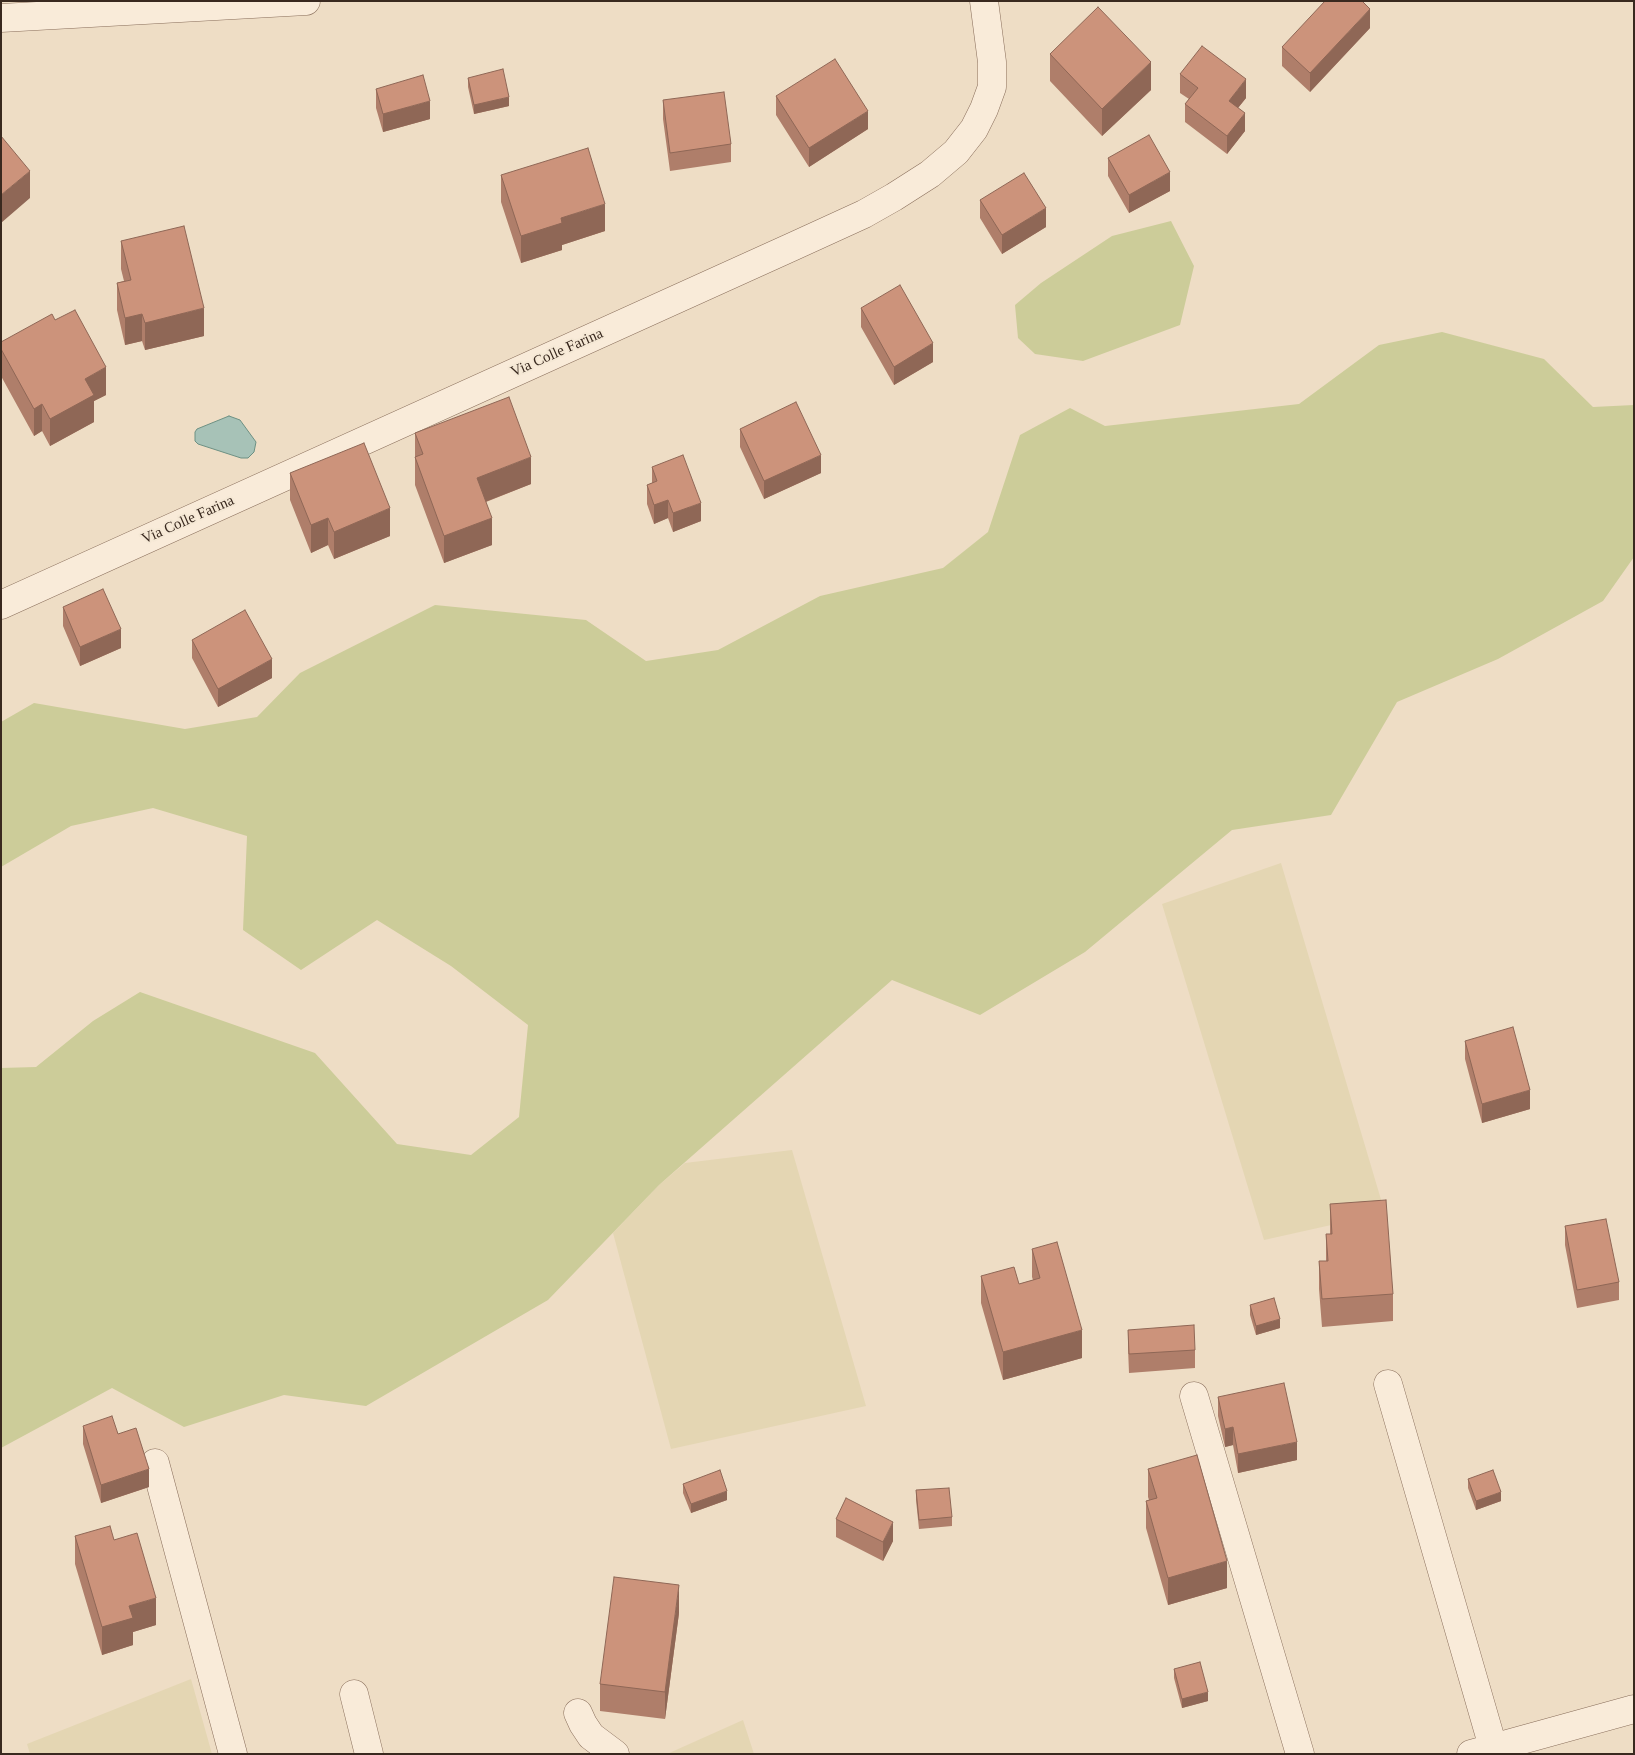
<!DOCTYPE html>
<style>
body{margin:0}
#map{position:relative;width:1635px;height:1755px;overflow:hidden;background:#eeddc5;font-family:"Times New Roman",serif}
canvas{display:block}
.frame{position:absolute;inset:0;border:2px solid #39291f;pointer-events:none}
</style>
<div id="map">
<canvas width="1635" height="1755"></canvas>
<div class="frame"></div>
</div>
<script>
const ctx = document.querySelector('canvas').getContext('2d');
ctx.lineJoin = 'round';
function paint(path, color) { ctx.fillStyle = color; ctx.fill(path, 'evenodd'); }
const shape = rows => new Path2D(rows.map(r => 'M' + r).join(''));
function stroke(path, color, width, dash) { ctx.strokeStyle = color; ctx.lineWidth = width; ctx.lineCap = dash ? 'butt' : 'round'; ctx.setLineDash(dash || []); ctx.stroke(path); }
function drawText(font, color, halo, rows, align = 'center') {
  ctx.font = font + ' "Times New Roman",serif'; ctx.lineWidth = 4; ctx.setLineDash([]); ctx.textBaseline = 'middle'; ctx.strokeStyle = halo; ctx.fillStyle = color; for (const [text, x, y, turn = 0] of rows) {
    ctx.save(); ctx.translate(x, y); ctx.rotate((+turn || 0) * Math.PI / 180); ctx.textAlign = isNaN(turn) ? turn : align; if (halo) ctx.strokeText(text, 0, 0); ctx.fillText(text, 0, 0); ctx.restore();
  }
}
paint(shape([
 [1281,863,1385,1213,1264,1240,1162,904],
 [792,1150,866,1406,671,1449,613,1233,659,1185,685,1163],
 [191,1679,212,1754,30,1754,27,1744],
 [743,1720,754,1754,667,1754]
]), '#e4d6b3');
paint(shape([
 [1171,221,1194,266,1180,325,1083,361,1035,354,1018,338,1015,305,1041,283,1112,236],
 [1442,332,1544,359,1593,407,1634,405,1634,557,1603,601,1498,659,1397,702,1331,815,1232,830,1085,952,980,1015,892,980,659,1185,548,1300,366,1406,284,1395,184,1427,112,1388,1,1448,1,1068,36,1067,93,1021,140,992,315,1053,397,1144,471,1155,519,1117,528,1025,451,966,377,920,301,970,243,930,247,836,153,808,71,826,1,867,1,722,34,703,185,729,257,717,300,673,435,605,586,620,646,661,718,650,820,596,943,568,988,532,1020,435,1070,408,1105,426,1299,404,1379,345]
]), '#cc9');
const water = shape([
 [229,416,240,420,256,442,254,452,248,458,241,458,198,444,195,441,195,432,197,429,229,416]
]);
paint(water, '#a7c2b7');
stroke(water, '#6d9083', 1);
const minor = shape([
 [1,18,306,1],
 [1,605,794,246,864,214,894,197,930,174,956,152,974,129,984,109,992,87,992,62,984,1],
 [1388,1384,1495,1754],
 [1194,1396,1300,1754],
 [155,1463,233,1754],
 [354,1694,369,1754],
 [578,1713,583,1724,591,1736,615,1754],
 [1471,1754,1634,1709]
]);
stroke(minor, '#896e5b', 29);
stroke(minor, '#f9ebd9', 28);
paint(shape([
 [1370,28,1310,92,1282,66,1282,47],
 [1050,54,1151,90,1102,136,1050,81],
 [1180,74,1246,98,1238,108,1245,131,1227,154,1185,122,1185,104,1189,99,1180,93],
 [468,78,509,106,474,114,468,87],
 [376,89,430,119,383,132,376,108],
 [776,96,868,129,809,167,776,115],
 [663,100,731,144,731,162,670,171,663,119],
 [1108,158,1170,191,1129,213,1108,176],
 [501,175,605,231,562,245,562,250,521,263,501,202],
 [980,200,1046,227,1002,254,980,218],
 [121,241,204,336,145,350,142,341,125,345,117,310,117,283,124,281,121,269],
 [861,308,933,362,894,385,861,327],
 [55,320,106,395,94,401,94,422,50,446,42,431,34,436,1,376,1,342],
 [740,429,821,473,764,499,740,447],
 [415,433,531,484,486,502,492,545,444,563,415,485],
 [652,467,701,521,673,532,668,518,654,524,647,504,647,485,652,483],
 [290,473,390,536,334,559,328,545,311,553,290,500],
 [63,607,121,648,80,666,63,626],
 [192,640,272,678,218,707,192,658],
 [1465,1041,1530,1109,1482,1123,1465,1059],
 [1330,1204,1393,1294,1393,1321,1322,1327,1319,1289,1319,1261,1326,1261,1326,1234,1330,1234],
 [1565,1226,1619,1282,1619,1300,1577,1308,1565,1245],
 [1032,1249,1082,1358,1003,1380,981,1303,981,1276,1019,1284,1033,1280,1032,1277],
 [1250,1305,1280,1328,1256,1335,1250,1315],
 [1128,1330,1195,1350,1195,1368,1129,1373,1128,1348],
 [1218,1397,1297,1460,1238,1473,1233,1445,1225,1447,1218,1416],
 [83,1426,118,1434,149,1487,101,1503,83,1444],
 [1148,1469,1227,1588,1168,1605,1146,1528,1146,1501,1149,1500,1148,1497],
 [1468,1479,1501,1501,1476,1510,1468,1488],
 [683,1484,727,1500,691,1513,683,1493],
 [916,1490,952,1517,952,1526,919,1529,916,1500],
 [836,1519,893,1541,883,1561,836,1537],
 [75,1536,114,1540,156,1625,133,1632,133,1645,102,1655,75,1564],
 [679,1613,665,1719,600,1711,600,1684],
 [1174,1669,1208,1701,1182,1708,1174,1678]
]), '#af7e6a');
paint(shape([
 [1370,9,1370,28,1310,92,1310,73],
 [1151,62,1151,90,1102,136,1102,109],
 [1246,79,1246,98,1229,119,1229,101],
 [509,97,509,106,474,114,474,105],
 [430,101,430,119,383,132,383,114],
 [868,111,868,129,809,167,809,148],
 [1245,113,1245,131,1227,154,1227,136],
 [30,171,30,198,1,223,1,195],
 [1170,172,1170,191,1129,213,1129,195],
 [605,204,605,231,562,245,562,250,521,263,521,236,561,218],
 [1046,208,1046,227,1002,254,1002,235],
 [204,308,204,336,145,350,145,323],
 [142,314,142,341,125,345,125,318],
 [933,343,933,362,894,385,894,367],
 [106,367,106,395,94,401,94,422,50,446,50,419,85,379],
 [42,404,42,431,34,436,34,409],
 [821,455,821,473,764,499,764,481],
 [531,457,531,484,477,505,477,478],
 [668,500,668,518,654,524,654,505],
 [701,503,701,521,673,532,673,513],
 [390,508,390,536,334,559,334,532],
 [328,518,328,545,311,553,311,525],
 [492,518,492,545,444,563,444,536],
 [121,629,121,648,80,666,80,647],
 [272,659,272,678,218,707,218,689],
 [1530,1090,1530,1109,1482,1123,1482,1104],
 [1280,1319,1280,1328,1256,1335,1256,1326],
 [1082,1330,1082,1358,1003,1380,1003,1352],
 [1233,1427,1233,1445,1225,1447,1225,1429],
 [1297,1442,1297,1460,1238,1473,1238,1454],
 [149,1469,149,1487,101,1503,101,1485],
 [727,1491,727,1500,691,1513,691,1504],
 [1501,1492,1501,1501,1476,1510,1476,1501],
 [893,1522,893,1541,883,1561,883,1542],
 [1227,1561,1227,1588,1168,1605,1168,1578],
 [679,1585,679,1613,665,1719,665,1692],
 [156,1598,156,1625,133,1632,133,1645,102,1655,102,1627,129,1606],
 [1208,1692,1208,1701,1182,1708,1182,1699]
]), '#8f6756');
const building = shape([
 [1325,1,1362,1,1370,9,1310,73,1282,47,1325,1],
 [1098,7,1151,62,1102,109,1050,54,1098,7],
 [1202,46,1246,79,1229,101,1245,113,1227,136,1185,104,1198,88,1180,74,1202,46],
 [835,59,868,111,809,148,776,96,835,59],
 [503,69,509,97,474,105,468,78,503,69],
 [423,75,430,101,383,114,376,89,423,75],
 [724,92,731,144,670,153,663,100,724,92],
 [1149,135,1170,172,1129,195,1108,158,1149,135],
 [1,136,30,171,1,195,1,136],
 [588,148,605,204,561,218,562,223,521,236,501,175,588,148],
 [1024,173,1046,208,1002,235,980,200,1024,173],
 [184,226,204,308,145,323,142,314,125,318,117,283,131,280,121,241,184,226],
 [900,285,933,343,894,367,861,308,900,285],
 [75,310,106,367,85,379,94,395,50,419,42,404,34,409,1,349,1,342,52,314,55,320,75,310],
 [509,397,531,457,477,478,492,518,444,536,415,457,423,454,415,433,509,397],
 [796,402,821,455,764,481,740,429,796,402],
 [364,443,390,508,334,532,328,518,311,525,290,473,364,443],
 [683,455,701,503,673,513,668,500,654,505,647,485,657,481,652,467,683,455],
 [103,589,121,629,80,647,63,607,103,589],
 [245,610,272,659,218,689,192,640,245,610],
 [1513,1027,1530,1090,1482,1104,1465,1041,1513,1027],
 [1386,1200,1393,1294,1322,1299,1319,1261,1328,1261,1326,1234,1332,1234,1330,1204,1386,1200],
 [1606,1219,1619,1282,1577,1290,1565,1226,1606,1219],
 [1057,1242,1082,1330,1003,1352,981,1276,1014,1267,1019,1284,1040,1278,1032,1249,1057,1242],
 [1274,1298,1280,1319,1256,1326,1250,1305,1274,1298],
 [1194,1325,1195,1350,1129,1354,1128,1330,1194,1325],
 [1284,1383,1297,1442,1238,1454,1233,1427,1225,1429,1218,1397,1284,1383],
 [112,1416,118,1434,136,1428,149,1469,101,1485,83,1426,112,1416],
 [1197,1455,1227,1561,1168,1578,1146,1501,1157,1498,1148,1469,1197,1455],
 [720,1470,727,1491,691,1504,683,1484,720,1470],
 [1493,1470,1501,1492,1476,1501,1468,1479,1493,1470],
 [949,1488,952,1517,919,1520,916,1490,949,1488],
 [846,1498,893,1522,883,1542,836,1519,846,1498],
 [110,1526,114,1540,137,1533,156,1598,129,1606,133,1618,102,1627,75,1536,110,1526],
 [614,1577,679,1585,665,1692,600,1684,614,1577],
 [1200,1662,1208,1692,1182,1699,1174,1669,1200,1662]
]);
paint(building, '#cc937b');
stroke(building, '#8f6756', 1);
drawText('15px', '#39291f', '#f5e8d5', [
 ["Via Colle Farina",557,353,-24],
 ["Via Colle Farina",188,520,-24]
]);
</script>
